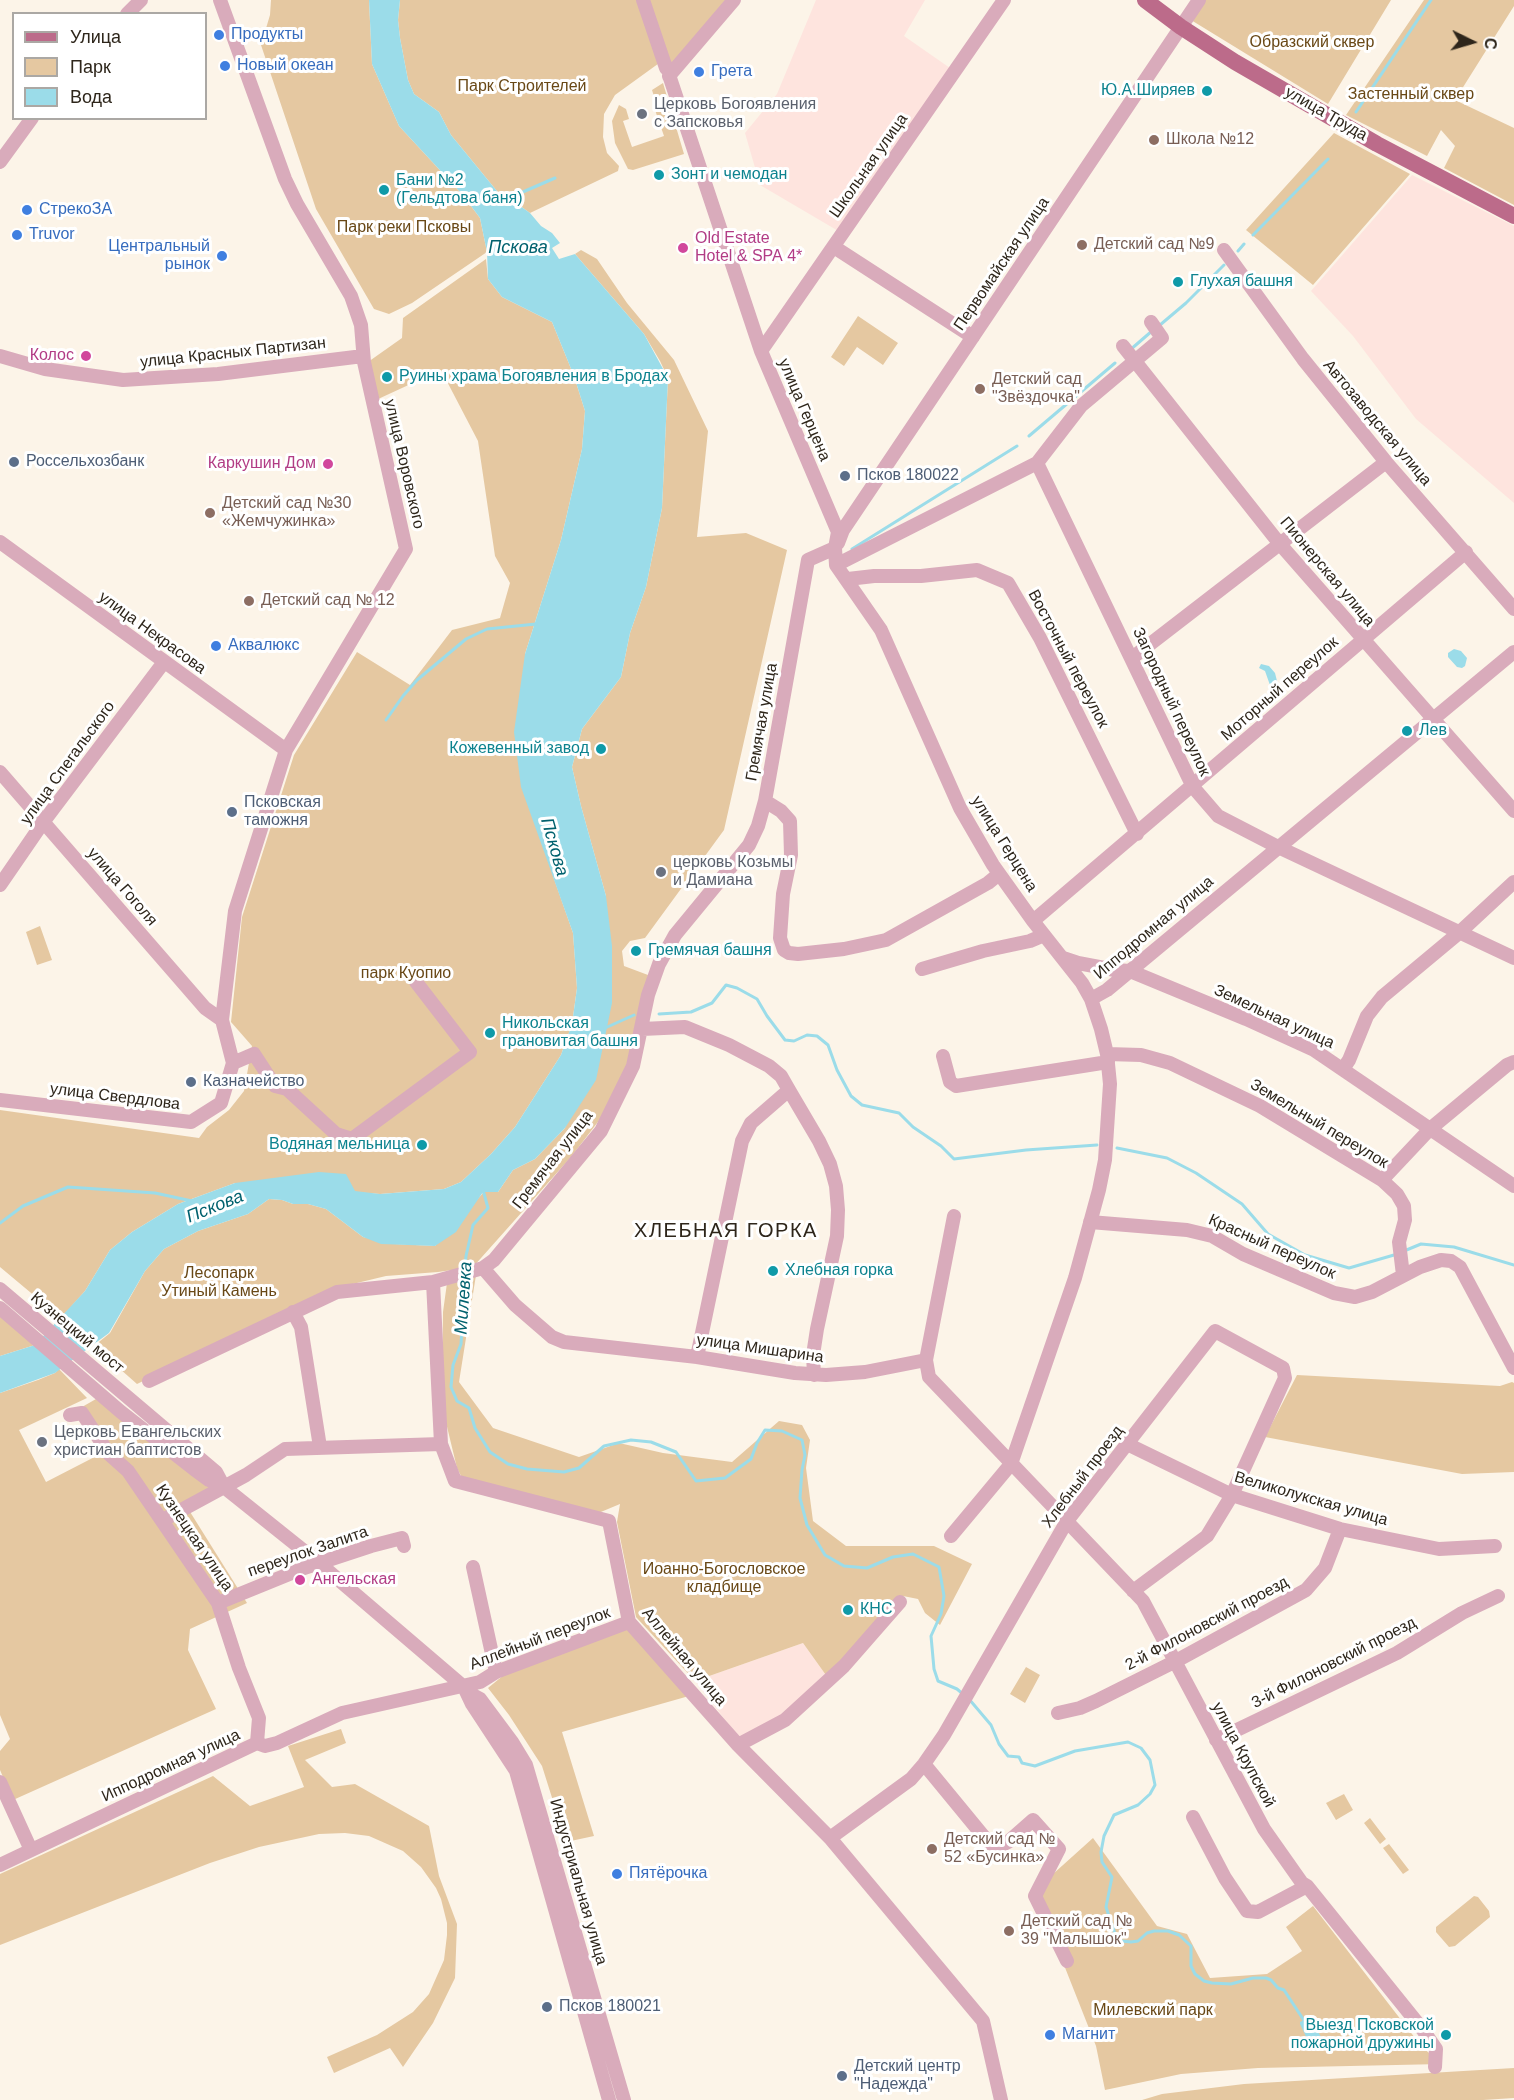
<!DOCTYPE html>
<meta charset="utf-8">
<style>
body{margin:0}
#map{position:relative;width:1514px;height:2100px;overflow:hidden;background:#fcf4e8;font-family:Arial,sans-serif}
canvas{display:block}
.legend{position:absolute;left:12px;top:12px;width:195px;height:108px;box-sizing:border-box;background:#fff;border:2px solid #aba8a4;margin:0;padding:8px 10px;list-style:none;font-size:18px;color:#2e261b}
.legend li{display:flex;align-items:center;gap:12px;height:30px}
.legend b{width:30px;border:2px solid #aba8a4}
.north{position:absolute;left:1442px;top:12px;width:60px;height:60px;-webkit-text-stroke:4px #fff;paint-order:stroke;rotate:95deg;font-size:16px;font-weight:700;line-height:24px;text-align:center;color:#2e261b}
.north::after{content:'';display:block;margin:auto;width:21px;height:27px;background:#2e261b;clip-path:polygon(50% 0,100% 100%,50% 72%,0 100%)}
</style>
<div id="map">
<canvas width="1514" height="2100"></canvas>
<ul class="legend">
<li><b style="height:8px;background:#bc6b8a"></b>Улица</li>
<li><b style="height:16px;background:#e5c8a1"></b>Парк</li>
<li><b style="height:16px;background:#9bdce9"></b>Вода</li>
</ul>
<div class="north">С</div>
</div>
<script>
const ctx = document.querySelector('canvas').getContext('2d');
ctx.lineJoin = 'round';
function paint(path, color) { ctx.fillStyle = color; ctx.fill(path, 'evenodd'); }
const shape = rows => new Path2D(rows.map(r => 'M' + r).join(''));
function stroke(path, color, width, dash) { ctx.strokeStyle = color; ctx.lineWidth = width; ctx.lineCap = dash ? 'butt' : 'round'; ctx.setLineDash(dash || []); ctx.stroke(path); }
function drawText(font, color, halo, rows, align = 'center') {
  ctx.font = font + ' Arial,sans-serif'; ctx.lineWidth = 6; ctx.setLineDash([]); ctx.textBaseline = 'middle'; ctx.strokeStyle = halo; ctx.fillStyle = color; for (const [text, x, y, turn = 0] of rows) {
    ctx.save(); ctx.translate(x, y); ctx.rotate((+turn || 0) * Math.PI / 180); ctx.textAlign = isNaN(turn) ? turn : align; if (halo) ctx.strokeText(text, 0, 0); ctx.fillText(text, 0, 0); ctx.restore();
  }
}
paint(shape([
 [816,0,925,0,904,36,950,68,840,232,760,185,745,133,777,94],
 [1412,175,1514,226,1514,503,1416,419,1353,336,1311,291],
 [803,1643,828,1678,747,1748,695,1681]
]), '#fee4de');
paint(shape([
 [271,0,369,0,372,64,399,126,462,194,480,218,487,252,412,303,389,314,374,309,316,209,261,45,270,15],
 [400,0,641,0,662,61,615,95,604,114,603,137,607,153,619,166,618,171,530,213,509,198,501,196,451,135,439,112,414,94,408,80,400,38,398,20],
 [647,0,730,0,671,67],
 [1204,0,1391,0,1328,104,1191,20],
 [1424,0,1514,0,1514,6,1455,100,1514,128,1514,205,1444,168,1455,146,1441,130,1427,156,1346,115],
 [663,83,684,154,633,170,628,169,615,143,612,121,619,105,626,109,629,119,623,121,632,147,664,136,654,107,657,106,652,90],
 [1334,133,1410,174,1313,285,1246,230],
 [581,250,597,259,627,303,674,360,708,431,697,537,746,533,787,550,724,830,645,938,630,941,622,951,624,966,648,975,630,1059,604,1114,571,1157,473,1267,438,1272,386,1276,336,1288,137,1384,94,1346,110,1333,145,1271,164,1249,198,1231,248,1214,269,1199,282,1200,293,1204,308,1204,326,1209,363,1237,395,1244,435,1246,484,1192,498,1192,513,1170,535,1159,565,1128,606,896,581,806,572,767,582,729,621,677,630,633,646,587,662,508,668,378,660,361,644,334,575,254],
 [486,259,488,279,502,297,552,322,574,376,585,411,582,449,561,540,525,654,553,876,573,933,577,988,572,1024,561,1055,515,1127,491,1154,461,1182,444,1189,380,1194,235,1183,178,1204,132,1232,110,1250,85,1291,61,1318,0,1267,0,1110,199,1138,207,1127,229,1110,244,1091,252,1046,231,1022,242,917,294,755,357,652,410,685,452,630,500,618,510,583,495,556,478,441,441,370,376,400,368,362,402,338,403,318],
 [858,316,898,343,883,365,857,347,844,366,831,357],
 [40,926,52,960,37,965,26,932],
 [476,1275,459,1382,493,1428,579,1457,619,1443,663,1453,732,1462,779,1421,802,1425,810,1440,806,1468,813,1521,846,1546,934,1546,972,1564,940,1625,925,1613,918,1599,903,1596,828,1678,803,1643,695,1681,636,1617,617,1522,620,1504,596,1514,461,1476,457,1468,442,1406,443,1312,447,1283],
 [0,1315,35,1345,0,1356],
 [59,1369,87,1398,19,1430,46,1482,112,1448,82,1407,96,1399,213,1490,187,1507,247,1603,190,1629,188,1650,216,1709,13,1800,0,1770,0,1751,10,1739,0,1715,0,1393,38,1380,55,1373],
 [1297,1375,1500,1386,1512,1382,1514,1383,1514,1472,1462,1474,1265,1437],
 [628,1626,689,1696,562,1732,594,1836,566,1842,542,1766,509,1715,488,1688,505,1674],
 [1026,1667,1040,1675,1025,1703,1010,1694],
 [341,1729,346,1743,305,1760,332,1787,355,1784,429,1826,439,1876,457,1924,455,1978,433,2023,403,2067,390,2048,334,2073,327,2057,377,2035,413,2012,429,1994,444,1960,447,1935,447,1923,441,1899,436,1888,421,1867,403,1851,369,1836,345,1833,319,1834,259,1847,210,1863,0,1945,0,1874,213,1776,250,1806,304,1787,288,1746],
 [1344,1794,1353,1810,1336,1820,1326,1803],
 [1370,1818,1386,1839,1380,1844,1364,1823],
 [1093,1838,1157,1926,1187,1934,1210,1978,1267,1974,1302,1951,1286,1927,1313,1906,1422,2047,1442,2064,1258,2068,1181,2074,1105,2090,1096,2046,1047,1922,1033,1892],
 [1389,1844,1409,1870,1403,1874,1383,1848],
 [1474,1896,1478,1897,1489,1911,1490,1917,1455,1946,1449,1947,1436,1932,1436,1927],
 [1514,2068,1514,2098,1483,2100,1142,2100,1162,2094,1244,2084]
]), '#e5c8a1');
paint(shape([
 [369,0,400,0,398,20,400,38,408,80,414,94,439,112,451,135,501,196,509,198,530,213,541,226,552,233,560,243,552,248,559,259,575,254,644,334,668,378,662,508,646,587,630,633,621,677,582,729,572,767,581,806,606,896,612,946,612,1003,596,1080,565,1128,535,1159,513,1170,498,1192,483,1192,456,1232,435,1246,381,1244,363,1237,326,1209,308,1204,293,1204,282,1200,269,1199,248,1214,198,1231,164,1249,145,1271,109,1333,55,1373,0,1393,0,1356,35,1345,85,1291,110,1250,132,1232,178,1204,235,1183,319,1172,346,1174,355,1191,380,1194,444,1189,461,1182,491,1154,515,1127,561,1055,572,1024,577,988,573,933,521,787,514,732,525,654,561,540,582,449,585,411,574,376,552,322,502,297,488,279,487,252,480,218,462,194,399,126,372,64],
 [1454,649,1461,651,1467,658,1465,666,1462,668,1457,667,1448,657,1448,653],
 [1261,664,1269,666,1275,673,1279,689,1277,693,1271,688,1265,671,1259,668],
 [1304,2020,1312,2022,1326,2045,1319,2049,1309,2043,1300,2024,1300,2022]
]), '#9bdce9');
stroke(shape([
 [1356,112,1431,0],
 [509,198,555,178],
 [1253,235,1328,159],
 [1238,251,1244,244],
 [1160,325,1186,303,1224,265],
 [1130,350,1152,331],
 [1029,436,1115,363],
 [852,549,1017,446],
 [386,720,403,696,417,680,466,639,487,629,536,624],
 [659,1014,691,1012,712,1003,726,985,737,988,757,999,767,1016,785,1040,794,1041,807,1035,817,1036,828,1045,837,1070,851,1096,862,1105,899,1113,913,1127,941,1146,954,1159,1026,1150,1097,1145],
 [605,1028,634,1015],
 [1117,1148,1167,1158,1196,1173,1242,1204,1268,1234,1305,1255,1349,1268,1394,1255],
 [0,1223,23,1206,68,1187,155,1193,192,1201],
 [1404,1251,1421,1244,1454,1247,1514,1265],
 [465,1268,466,1256,473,1225,488,1208,483,1190],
 [465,1278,461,1344,453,1365,451,1387,457,1401,469,1408,475,1428,490,1452,508,1464,527,1469,564,1472,579,1468,604,1446,631,1440,651,1442,676,1452,696,1481,725,1478,751,1459,757,1443,765,1430,782,1431,802,1440,805,1455,802,1470,800,1498,807,1525,825,1555,844,1566,867,1568,893,1557,913,1554,939,1567,944,1596,941,1614,931,1636,934,1669,938,1681,957,1689,964,1695],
 [969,1699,991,1725,999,1744,1008,1756,1019,1757,1022,1763,1035,1766,1075,1751,1128,1742,1141,1748,1150,1760,1155,1785,1150,1794,1138,1805,1114,1815,1104,1836,1101,1852,1102,1862,1112,1877,1106,1907,1115,1934,1122,1941,1131,1942,1138,1941,1147,1933,1154,1931,1168,1931,1179,1935,1191,1946,1191,1966,1195,1974,1204,1981,1212,1983,1231,1984,1253,1978,1266,1978,1271,1980,1278,1988,1284,1990,1305,2022]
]), '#9bdce9', 3);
stroke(shape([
 [643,0,666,68,673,69,669,76,670,78,761,351,838,532,835,548,836,565,881,630,960,808,993,865,1033,921,1082,983,1091,999,1101,1029,1107,1054,1110,1084,1105,1160,1099,1190,1075,1278,1011,1464,951,1536],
 [127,14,141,0],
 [669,76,734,0],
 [0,162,32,118],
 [834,247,973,337],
 [1224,250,1303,359,1386,462,1514,609],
 [1123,346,1279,543,1514,811],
 [761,351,1004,0],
 [0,356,45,369,123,380,218,374,363,356],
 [1037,463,1193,787,1218,816,1278,847,1514,958],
 [0,542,286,750],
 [838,543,843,530,1199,0],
 [836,565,1037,463,1081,406,1162,338,1151,322],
 [848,579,874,576,921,576,977,570,1008,583,1040,638,1137,834],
 [1132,658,1386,462],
 [0,772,205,1008,222,1020],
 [765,801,781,811,790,821,791,855,783,894,780,938,784,950,789,953,798,954,844,949,886,940,988,883,999,874],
 [0,885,44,821,164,662],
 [1033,921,1466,552],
 [1063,958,1078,963,1115,970,1130,971,1246,1019,1314,1050,1514,1186],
 [922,969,983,951,1030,941,1044,935],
 [1091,999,1107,990,1514,652],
 [642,1029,685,1027,729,1045,769,1066,781,1076,789,1090,819,1141,830,1164,836,1186,838,1210,837,1236,817,1329,813,1355,814,1375],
 [1107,1054,1141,1055,1170,1063,1260,1106,1382,1180,1397,1194,1404,1206,1405,1220,1399,1242,1403,1275],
 [943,1056,950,1082,956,1086,1108,1062],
 [233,1063,254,1054,275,1086,287,1089,336,1134,352,1139,470,1052,416,982],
 [1343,1069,1349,1060,1367,1016,1382,997,1460,932,1514,882],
 [0,1100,191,1122,221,1103,233,1063,222,1020,235,911,286,750,406,549,364,362,361,325,351,296,297,204,285,179,220,0],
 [1382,1180,1430,1129,1507,1065,1514,1062],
 [1090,1222,1187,1230,1212,1236,1243,1254,1334,1293,1355,1297,1372,1292,1420,1267,1441,1260,1451,1261,1460,1267,1514,1368],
 [483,1268,515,1305,552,1337,564,1342,697,1357,795,1373,826,1375,865,1372,926,1360,929,1377,1143,1601,1264,1829,1302,1883,1307,1886,1423,2030,1436,2049,1435,2067],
 [433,1282,441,1444],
 [0,1289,216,1472,224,1487],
 [0,1308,121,1412,194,1469,209,1480,224,1487,319,1563,464,1687,472,1704,516,1771,609,2100],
 [293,1312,301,1327,320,1447],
 [697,1357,742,1141,751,1123,789,1090],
 [926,1360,954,1216],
 [149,1381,337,1292,433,1282,483,1268,494,1260,601,1131,633,1066,648,995,659,964,675,935,749,845,758,826,765,801,808,560,835,548],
 [70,1415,82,1413,109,1454,128,1471,218,1603,239,1668,259,1718,257,1743],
 [1127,1444,1232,1495,1340,1529,1439,1549,1495,1546],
 [163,1520,246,1475,285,1449,441,1444,455,1481,609,1521,629,1622,738,1745,830,1838,983,2021,1001,2100],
 [473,1567,496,1672],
 [218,1603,304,1568,371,1546,402,1538,404,1546],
 [467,1692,480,1699,512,1742,526,1765,624,2100],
 [1058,1713,1080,1708,1096,1701,1176,1661,1306,1590,1325,1568,1340,1529],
 [1216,1740,1397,1653,1462,1613,1498,1596],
 [738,1745,785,1720,844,1666,900,1602],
 [924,1764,989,1843,1002,1845,1008,1842,1033,1820,1059,1849,1035,1896,1067,1961],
 [0,1782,31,1850],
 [1193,1817,1225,1878,1247,1911,1258,1912,1307,1886],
 [830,1838,911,1779,924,1764,944,1735,1067,1521,1215,1331,1283,1368,1285,1378,1232,1495,1207,1536,1133,1591],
 [0,1865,257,1743,265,1746,277,1743,342,1713,480,1682,496,1672,629,1622]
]), '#d9abbb', 14);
stroke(shape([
 [1145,0,1181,27,1235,62,1377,144,1514,216]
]), '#bc6b8a', 16);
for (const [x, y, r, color] of [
 [219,35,6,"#3f7fe0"],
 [225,66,6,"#3f7fe0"],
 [699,72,6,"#3f7fe0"],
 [1207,91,6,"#0f9aa8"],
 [642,114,6,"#6b7280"],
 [1154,140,6,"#8d6e63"],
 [659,175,6,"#0f9aa8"],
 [384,190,6,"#0f9aa8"],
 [27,210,6,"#3f7fe0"],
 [17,235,6,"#3f7fe0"],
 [1082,245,6,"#8d6e63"],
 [683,248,6,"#d1479c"],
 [222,256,6,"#3f7fe0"],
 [1178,282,6,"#0f9aa8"],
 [86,356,6,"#d1479c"],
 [387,377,6,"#0f9aa8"],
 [980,389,6,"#8d6e63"],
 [14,462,6,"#5c6f8a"],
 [328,464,6,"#d1479c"],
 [845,476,6,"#5c6f8a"],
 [210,513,6,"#8d6e63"],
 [249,601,6,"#8d6e63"],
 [216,646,6,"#3f7fe0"],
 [1407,731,6,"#0f9aa8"],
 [601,749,6,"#0f9aa8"],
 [232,812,6,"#5c6f8a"],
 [661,872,6,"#6b7280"],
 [636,951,6,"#0f9aa8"],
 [490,1033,6,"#0f9aa8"],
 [191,1082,6,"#5c6f8a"],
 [422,1145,6,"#0f9aa8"],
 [773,1271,6,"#0f9aa8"],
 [42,1442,6,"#6b7280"],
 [300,1580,6,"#d1479c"],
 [848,1610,6,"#0f9aa8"],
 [932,1849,6,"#8d6e63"],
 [617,1874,6,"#3f7fe0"],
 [1009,1931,6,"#8d6e63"],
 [547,2007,6,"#5c6f8a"],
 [1050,2035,6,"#3f7fe0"],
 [1446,2035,6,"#0f9aa8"],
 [842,2076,6,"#5c6f8a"]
]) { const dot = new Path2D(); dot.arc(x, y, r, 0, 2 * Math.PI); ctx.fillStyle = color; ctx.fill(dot); stroke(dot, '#fff', 2); }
drawText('16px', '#366cbe', '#fff', [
 ["Продукты",231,35],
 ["Новый океан",237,66],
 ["Грета",711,72],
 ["СтрекоЗА",39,210],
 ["Truvor",29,235],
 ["Центральный",210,247,"right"],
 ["рынок",210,265,"right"],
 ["Аквалюкс",228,646],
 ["Пятёрочка",629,1874],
 ["Магнит",1062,2035]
], 'left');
drawText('16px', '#694816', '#fff', [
 ["Образский сквер",1312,43],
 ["Парк Строителей",522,87],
 ["Застенный сквер",1411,95],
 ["Парк реки Псковы",404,228],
 ["парк Куопио",406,974],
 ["Лесопарк",219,1274],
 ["Утиный Камень",219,1292],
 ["Иоанно-Богословское",724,1570],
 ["кладбище",724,1588],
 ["Милевский парк",1153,2011]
]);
drawText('16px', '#0d838f', '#fff', [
 ["Ю.А.Ширяев",1195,91,"right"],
 ["Зонт и чемодан",671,175],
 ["Бани №2",396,181],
 ["(Гельдтова баня)",396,199],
 ["Глухая башня",1190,282],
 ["Руины храма Богоявления в Бродах",399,377],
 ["Лев",1419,731],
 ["Кожевенный завод",589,749,"right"],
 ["Гремячая башня",648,951],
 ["Никольская",502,1024],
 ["грановитая башня",502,1042],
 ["Водяная мельница",410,1145,"right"],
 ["Хлебная горка",785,1271],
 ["КНС",860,1610],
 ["Выезд Псковской",1434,2026,"right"],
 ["пожарной дружины",1434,2044,"right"]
], 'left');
drawText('16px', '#5b616d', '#fff', [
 ["Церковь Богоявления",654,105],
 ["с Запсковья",654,123],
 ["церковь Козьмы",673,863],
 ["и Дамиана",673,881],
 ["Церковь Евангельских",54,1433],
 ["христиан баптистов",54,1451]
], 'left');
drawText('16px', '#2e261b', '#fff', [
 ["улица Труда",1326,114,30],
 ["Школьная улица",869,166,-55],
 ["Первомайская улица",1002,264,-56],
 ["улица Красных Партизан",233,353,-6],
 ["улица Герцена",804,410,67],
 ["Автозаводская улица",1377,423,50],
 ["улица Воровского",404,464,77],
 ["Пионерская улица",1327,572,50],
 ["улица Некрасова",152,633,36],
 ["Восточный переулок",1068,659,62],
 ["Моторный переулок",1280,689,-41],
 ["Загородный переулок",1171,702,65],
 ["Гремячая улица",762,722,-80],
 ["улица Спегальского",68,763,-54],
 ["улица Герцена",1004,844,58],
 ["улица Гоголя",122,887,49],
 ["Ипподромная улица",1154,928,-40],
 ["Земельная улица",1274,1017,25],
 ["улица Свердлова",115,1097,7],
 ["Земельный переулок",1319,1124,31],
 ["Гремячая улица",553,1160,-52],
 ["Красный переулок",1272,1247,24],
 ["Кузнецкий мост",77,1333,40],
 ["улица Мишарина",760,1349,8],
 ["Хлебный проезд",1083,1477,-53],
 ["Великолукская улица",1311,1499,16],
 ["Кузнецкая улица",194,1538,56],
 ["переулок Залита",308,1552,-19],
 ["2-й Филоновский проезд",1207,1624,-28],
 ["Аллейный переулок",540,1639,-21],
 ["Аллейная улица",684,1657,50],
 ["3-й Филоновский проезд",1334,1663,-27],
 ["улица Крупской",1243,1755,62],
 ["Ипподромная улица",171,1766,-25],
 ["Индустриальная улица",578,1882,74]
]);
drawText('16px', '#785e54', '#fff', [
 ["Школа №12",1166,140],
 ["Детский сад №9",1094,245],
 ["Детский сад",992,380],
 ["\"Звёздочка\"",992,398],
 ["Детский сад №30",222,504],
 ["«Жемчужинка»",222,522],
 ["Детский сад № 12",261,601],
 ["Детский сад №",944,1840],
 ["52 «Бусинка»",944,1858],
 ["Детский сад №",1021,1922],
 ["39 \"Малышок\"",1021,1940]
], 'left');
drawText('16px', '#b23c85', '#fff', [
 ["Old Estate",695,239],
 ["Hotel & SPA 4*",695,257],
 ["Колос",74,356,"right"],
 ["Каркушин Дом",316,464,"right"],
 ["Ангельская",312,1580]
], 'left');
drawText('16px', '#4e5e75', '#fff', [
 ["Россельхозбанк",26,462],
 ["Псков 180022",857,476],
 ["Псковская",244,803],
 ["таможня",244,821],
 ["Казначейство",203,1082],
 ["Псков 180021",559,2007],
 ["Детский центр",854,2067],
 ["\"Надежда\"",854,2085]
], 'left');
drawText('italic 18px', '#00616e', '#fff', [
 ["Пскова",518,248],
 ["Пскова",554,847,74],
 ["Пскова",215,1207,-22],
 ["Милевка",464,1298,-86]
]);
ctx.letterSpacing = '1.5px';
drawText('20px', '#2e261b', '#fff', [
 ["ХЛЕБНАЯ ГОРКА",726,1231]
]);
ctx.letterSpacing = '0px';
</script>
